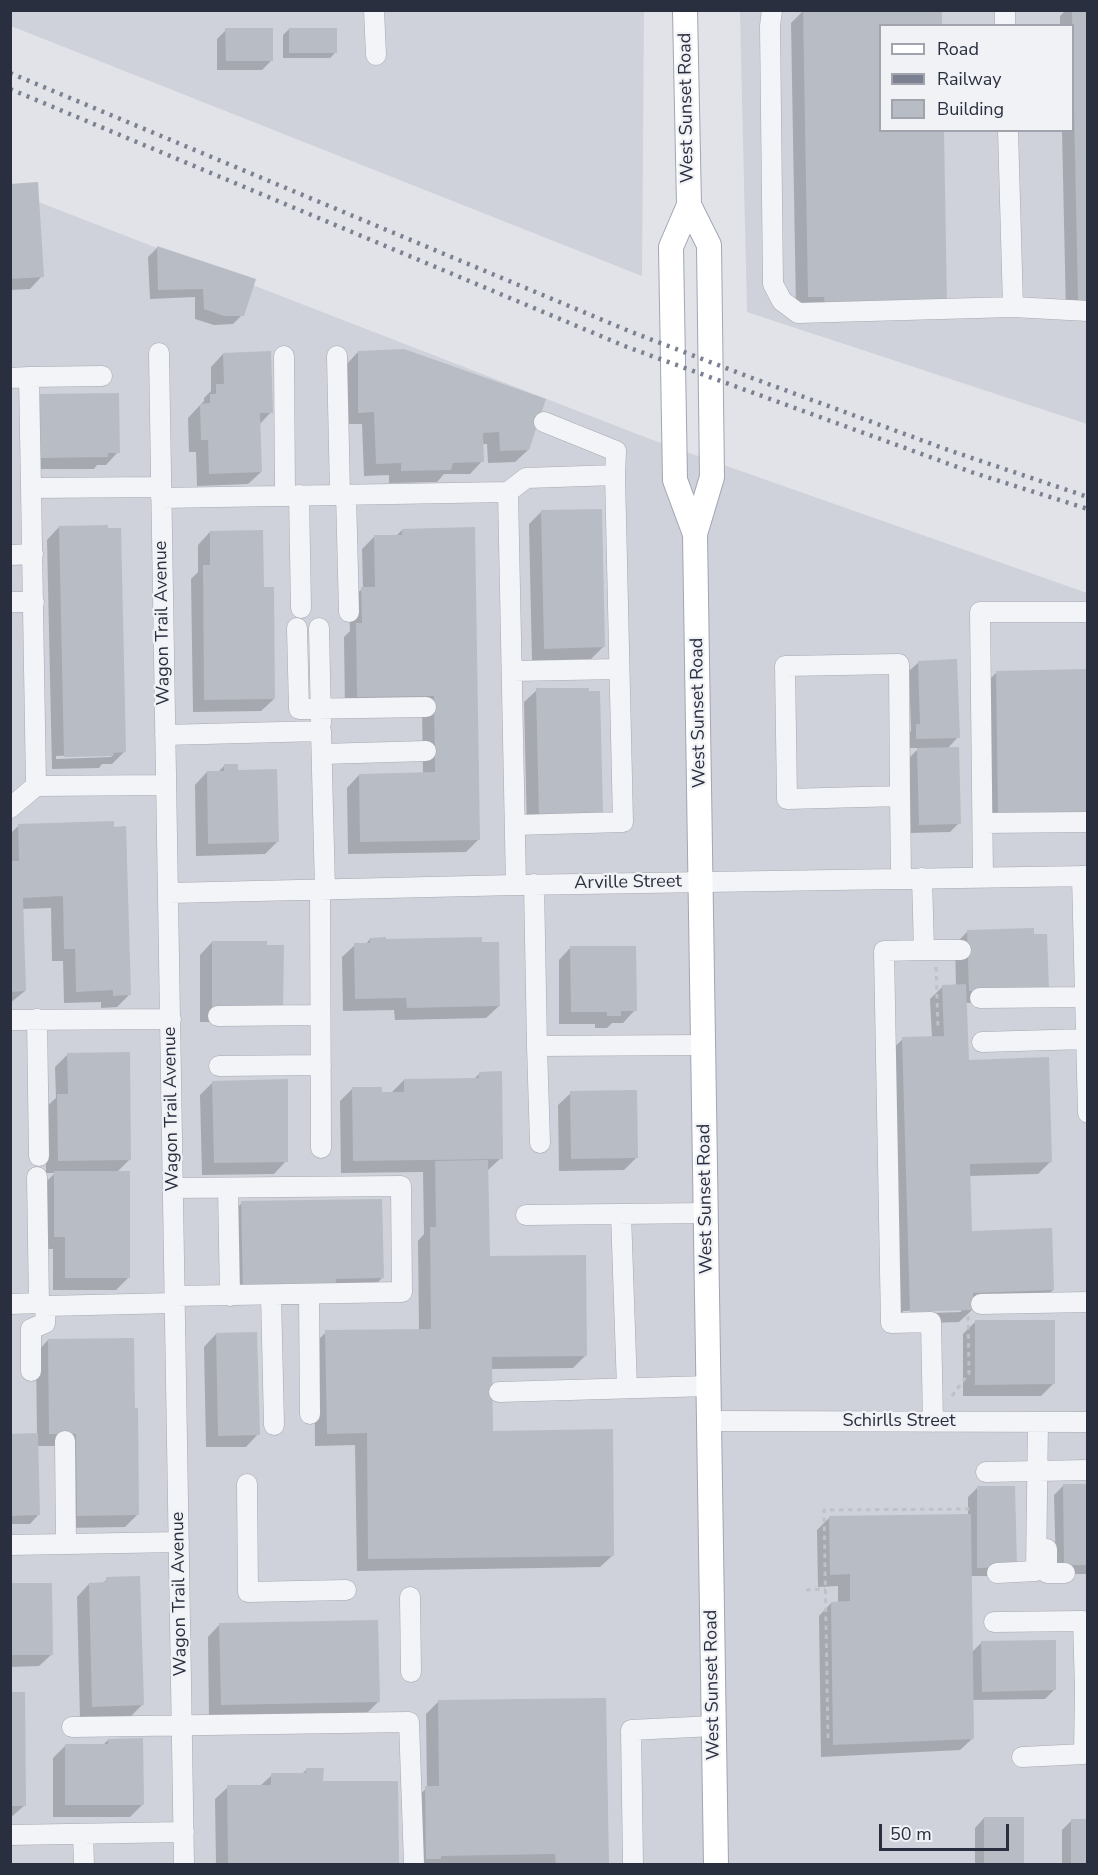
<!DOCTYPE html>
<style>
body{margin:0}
#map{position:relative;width:1098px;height:1875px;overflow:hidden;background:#e1e3e8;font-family:"Nunito Sans",sans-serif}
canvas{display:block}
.frame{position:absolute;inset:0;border:12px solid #2a2f3f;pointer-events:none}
.legend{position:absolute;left:879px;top:24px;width:195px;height:108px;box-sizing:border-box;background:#f0f2f6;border:2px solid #a1a4ad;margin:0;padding:8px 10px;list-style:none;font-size:18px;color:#2a2f3f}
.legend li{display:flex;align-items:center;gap:12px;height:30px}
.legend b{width:30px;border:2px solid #a1a4ad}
.scale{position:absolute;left:879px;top:1824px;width:130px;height:27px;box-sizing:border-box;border:3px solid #2a2f3f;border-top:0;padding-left:8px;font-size:18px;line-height:21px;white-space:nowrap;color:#2a2f3f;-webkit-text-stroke:4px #f0f2f6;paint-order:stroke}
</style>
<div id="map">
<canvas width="1098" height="1875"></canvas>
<div class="frame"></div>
<ul class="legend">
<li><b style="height:8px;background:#fff"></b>Road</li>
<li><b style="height:8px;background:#7b8191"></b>Railway</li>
<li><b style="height:16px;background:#b8bcc5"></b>Building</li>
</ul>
<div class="scale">50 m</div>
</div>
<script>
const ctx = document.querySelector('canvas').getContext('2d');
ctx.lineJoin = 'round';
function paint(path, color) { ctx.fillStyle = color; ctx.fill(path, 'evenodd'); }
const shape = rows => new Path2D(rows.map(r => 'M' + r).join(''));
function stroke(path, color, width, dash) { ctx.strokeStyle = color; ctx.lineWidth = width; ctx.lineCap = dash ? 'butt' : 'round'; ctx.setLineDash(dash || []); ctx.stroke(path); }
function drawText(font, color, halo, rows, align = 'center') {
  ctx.font = font + ' "Nunito Sans",sans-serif'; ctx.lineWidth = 4.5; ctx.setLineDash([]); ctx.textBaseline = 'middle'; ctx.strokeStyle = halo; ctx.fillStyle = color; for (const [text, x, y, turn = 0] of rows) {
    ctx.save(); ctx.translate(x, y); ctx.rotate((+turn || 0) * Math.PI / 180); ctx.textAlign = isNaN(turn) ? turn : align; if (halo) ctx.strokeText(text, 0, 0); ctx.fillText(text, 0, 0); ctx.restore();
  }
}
paint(shape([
 [10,11,644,11,642,276,11,26],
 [740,11,1087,11,1087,424,747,312],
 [880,26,1072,26,1072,130,880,130],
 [10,191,650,439,1087,593,1087,1864,11,1864]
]), '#cfd2da');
paint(shape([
 [804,10,880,26,880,130,933,316,796,309,791,23],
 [1066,10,1088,10,1088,313,1066,314,1062,130,1072,130,1072,26,1060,26,1060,16],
 [289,29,336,52,330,58,283,58,283,35],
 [226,30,272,60,262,70,217,70,217,39],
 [10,185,42,276,30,289,10,290],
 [157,248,242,315,233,324,214,325,195,319,195,297,150,299,148,257],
 [404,351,528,450,515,462,488,463,487,444,482,444,482,461,470,474,444,474,437,482,389,483,389,475,364,476,362,424,346,424,346,365,358,352],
 [223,354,271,412,259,425,261,472,248,484,197,486,196,452,189,452,188,418,204,401,204,398,211,391,211,367],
 [27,408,118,452,106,465,97,465,94,469,28,469],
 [542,511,603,647,591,659,532,661,529,524],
 [59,527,124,752,112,764,102,764,99,768,52,769,47,540],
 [114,754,111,757,56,759,56,756],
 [402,530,478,840,466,852,348,854,347,788,359,775,423,774,422,708,345,709,344,637,350,631,349,601,363,588,362,549,374,537,396,536],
 [210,532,262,589,274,699,261,711,193,712,191,579,198,572,198,545],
 [919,662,958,737,947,749,959,823,950,832,910,833,908,759,919,748,907,748,907,735,911,731,909,671],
 [1088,671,1088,824,986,826,984,685,997,672],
 [537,690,602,813,527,829,524,702],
 [224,766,237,772,277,842,265,854,196,856,195,785,207,772,218,772],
 [19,825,129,995,117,1007,101,1008,101,1002,64,1003,63,961,52,961,51,908,22,909,25,991,10,1003,10,834],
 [967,932,1033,935,1035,1001,965,1003,967,1061,1051,1161,1038,1174,969,1176,971,1233,1053,1290,1040,1302,972,1304,972,1310,959,1322,898,1324,890,1051,903,1039,932,1038,930,999,943,986,956,986,955,944],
 [961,1309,961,1312,903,1314,903,1311],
 [370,939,499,1006,486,1018,395,1020,394,1010,343,1011,342,957,355,945,365,945],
 [212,942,269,1022,200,1022,200,955],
 [571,947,635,1010,623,1023,612,1023,607,1028,595,1028,595,1024,559,1024,559,960],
 [68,1054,130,1159,116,1173,129,1277,116,1290,53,1290,53,1249,43,1249,43,1185,55,1173,46,1173,45,1108,56,1098,55,1067],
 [480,1073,501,1158,487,1171,488,1258,586,1355,573,1368,491,1369,492,1432,613,1555,600,1567,357,1571,355,1445,315,1446,314,1344,326,1332,419,1330,418,1241,424,1234,423,1172,341,1173,340,1101,352,1089,391,1093,404,1080,474,1079],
 [213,1082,286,1161,274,1174,202,1175,200,1095],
 [571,1093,637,1157,624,1170,559,1171,558,1105],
 [242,1203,382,1278,370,1290,335,1291,322,1304,231,1305,229,1215],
 [975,1322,1054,1383,1041,1396,963,1396,963,1334],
 [216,1334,258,1434,246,1447,206,1447,204,1347],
 [48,1340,138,1514,125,1527,65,1528,64,1446,37,1446,39,1514,30,1524,10,1524,10,1436,37,1435,36,1353],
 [1063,1486,1088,1486,1088,1574,1056,1574,1054,1495],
 [977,1488,1006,1576,970,1576,971,1653,982,1642,1055,1689,1045,1699,972,1700,973,1738,960,1750,821,1757,819,1616,831,1603,838,1603,838,1586,818,1587,817,1530,830,1517,968,1516,968,1497],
 [107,1579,142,1705,130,1717,80,1719,77,1597,89,1584,102,1584],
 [10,1585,52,1654,39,1666,10,1667],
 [220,1624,378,1702,366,1714,209,1717,208,1637],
 [10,1694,25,1805,10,1818],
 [605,1699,608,1864,414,1864,413,1800,427,1788,426,1714,438,1702],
 [108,1740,143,1804,130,1817,53,1817,53,1758,65,1746,103,1745],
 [306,1770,322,1783,397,1782,397,1864,216,1864,215,1799,228,1787,260,1786,272,1775,301,1775],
 [984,1818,1022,1818,1023,1864,975,1864,975,1828],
 [1072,1820,1088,1820,1088,1864,1062,1864,1062,1830]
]), '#0003');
paint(shape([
 [803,10,942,10,942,26,880,26,880,130,944,130,947,305,825,307,824,297,808,297],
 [1072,10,1088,10,1088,302,1078,302],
 [225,28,273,28,273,61,226,61],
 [289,28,337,28,337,53,289,53],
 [38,182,44,277,10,279,10,184],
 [157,246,256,279,244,316,224,316,204,309,203,289,158,290],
 [404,349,546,399,529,450,500,451,499,432,483,433,484,462,453,463,451,470,401,471,401,463,376,464,374,412,358,413,358,351],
 [271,351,273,413,260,413,262,472,209,474,208,440,201,440,200,404,210,403,210,394,216,394,216,384,224,384,223,353],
 [119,393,120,453,108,453,108,457,40,458,39,394],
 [602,509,605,647,544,649,541,510],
 [108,525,108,528,121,528,126,752,113,753,113,756,64,757,59,526],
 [475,527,480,840,360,842,359,774,435,772,434,696,357,697,356,623,362,623,361,587,375,587,374,535,402,535,402,529],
 [263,530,264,587,274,587,275,699,204,700,203,565,210,565,210,531],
 [957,659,960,738,916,739,916,724,920,724,918,661],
 [1088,669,1088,812,998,814,996,671],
 [536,688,589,688,589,691,600,691,603,813,539,818],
 [959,747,961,824,919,825,917,748],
 [224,764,238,764,238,770,277,769,279,842,208,844,207,771,224,771],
 [114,821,114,827,126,826,131,995,113,996,113,990,76,992,75,949,64,949,63,896,23,898,26,991,10,992,10,861,19,861,18,824],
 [1034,928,1034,934,1047,934,1049,989,969,991,967,930],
 [386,937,386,939,482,937,482,942,499,942,500,1006,407,1008,406,998,355,999,354,943,370,943,370,938],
 [212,941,267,941,267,945,284,945,283,1010,212,1010],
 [570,946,636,946,637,1011,621,1011,621,1016,607,1016,607,1012,571,1012],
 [966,984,969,1060,1049,1057,1052,1162,970,1164,972,1231,1052,1228,1054,1290,973,1293,973,1310,910,1312,902,1037,944,1036,942,985],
 [130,1052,131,1160,58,1161,57,1094,68,1094,67,1053],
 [502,1071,503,1159,353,1161,352,1087,382,1087,382,1092,404,1092,404,1079,479,1078,479,1072],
 [288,1079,288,1162,214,1163,212,1081],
 [637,1090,638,1158,571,1159,570,1091],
 [488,1160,490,1256,586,1255,587,1356,492,1357,493,1431,613,1429,614,1556,368,1559,367,1433,327,1434,325,1330,431,1329,430,1227,436,1227,435,1161],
 [54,1171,130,1171,130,1278,65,1278,65,1237,54,1237],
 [382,1199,384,1278,336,1279,336,1292,243,1293,241,1201],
 [975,1320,1055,1320,1055,1384,975,1385],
 [257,1332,260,1435,218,1436,216,1333],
 [134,1338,135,1408,138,1408,139,1515,77,1516,76,1434,49,1434,48,1339],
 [38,1433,40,1515,10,1516,10,1434],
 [1063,1484,1088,1484,1088,1565,1064,1565],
 [977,1486,1015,1486,1017,1567,977,1568],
 [971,1514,974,1739,833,1745,831,1602,850,1601,850,1574,830,1575,829,1516],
 [140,1576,144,1705,92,1707,89,1583,106,1582,106,1577],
 [10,1583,52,1583,53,1655,10,1655],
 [378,1620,380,1702,221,1705,219,1623],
 [1056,1640,1056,1690,982,1692,981,1641],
 [10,1692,25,1692,26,1806,10,1806],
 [606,1698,609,1864,556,1864,555,1854,441,1856,441,1859,426,1859,425,1786,439,1786,438,1700],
 [143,1738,144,1805,65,1805,65,1744,108,1744,108,1739],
 [306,1768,324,1768,323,1781,398,1781,399,1864,228,1864,227,1785,271,1785,271,1773,306,1773],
 [984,1817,1024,1817,1024,1864,984,1864],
 [1071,1819,1088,1819,1088,1864,1071,1864]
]), '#b8bcc5');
const minor = shape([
 [374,10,376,55],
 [772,10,770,26,773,284,782,301,798,313,1013,307,1088,311],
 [1005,10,1005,26],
 [1008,130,1013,307],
 [159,353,184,1864],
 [284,356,285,495],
 [337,356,340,494],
 [102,376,29,377,31,488,161,487],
 [10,378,29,377],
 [544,422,616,451,615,475],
 [31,488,36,786,165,785],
 [346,494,349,612],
 [299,495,301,608],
 [161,498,508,492],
 [10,555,33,554],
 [10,602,34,602],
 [297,628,299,709,426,707],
 [319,628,321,723],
 [512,671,619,669],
 [165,735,321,731,325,889],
 [322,754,426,751],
 [900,796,899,664,785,666,787,799,900,796,901,878],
 [10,808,36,786],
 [983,823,1088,822],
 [515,825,623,822,615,475,526,478,508,492,516,885],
 [1082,876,1088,1113],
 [983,877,980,612,1088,612],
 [922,878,924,950,961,950],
 [534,884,537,1046],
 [320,889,321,1148],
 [169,893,516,885,1088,876],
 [924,950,884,951,891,1323,931,1322,933,1422],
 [980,998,1085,997],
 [218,1016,320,1015],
 [37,1019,39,1156],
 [10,1020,171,1019],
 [982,1042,1086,1039],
 [219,1066,321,1065],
 [540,1143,537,1046,704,1045],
 [37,1177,39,1303],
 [173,1188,401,1186,402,1292,175,1296],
 [228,1188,230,1296],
 [621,1214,627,1388],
 [526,1215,707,1213],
 [309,1294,310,1414],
 [271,1295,274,1425],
 [10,1304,39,1303,46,1306,175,1303],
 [981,1304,1088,1302],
 [31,1371,31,1329,45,1323,46,1306],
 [499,1392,709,1386],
 [710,1421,1088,1422],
 [65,1441,66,1544],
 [986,1472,1088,1470],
 [247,1484,248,1592,346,1590],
 [10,1545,179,1542],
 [1047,1549,1047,1573,1065,1573],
 [997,1573,1036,1571,1038,1422],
 [410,1597,411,1672],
 [994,1622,1083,1621,1085,1689,1088,1689],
 [72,1727,409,1722,414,1864],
 [1022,1757,1084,1754,1085,1689],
 [83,1834,84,1864],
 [10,1835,184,1832],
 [633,1864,631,1730,714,1726]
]);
const major = shape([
 [685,10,689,205,709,245,712,477,695,534,716,1864],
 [689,205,671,247,675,480,695,534]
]);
stroke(minor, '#a6a9b2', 21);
stroke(major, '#a1a6b3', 26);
stroke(shape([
 [936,967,938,1029],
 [952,1396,969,1373,968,1315],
 [806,1590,825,1589],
 [828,1738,824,1510,971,1509]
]), '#bfc1c7', 3, [4.5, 4.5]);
stroke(minor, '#f3f4f7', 20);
stroke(major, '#fff', 24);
stroke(shape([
 [10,73,629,331,752,378,951,451,1088,497],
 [10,89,627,347,974,473,1088,509]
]), '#7b8191', 4.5, [3, 6]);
drawText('18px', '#2a2f3f', '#f0f2f6', [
 ["West Sunset Road",687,108,-91],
 ["Wagon Trail Avenue",163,623,-91],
 ["West Sunset Road",699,713,-91],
 ["Arville Street",628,883,-1],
 ["Wagon Trail Avenue",172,1109,-91],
 ["West Sunset Road",706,1199,-91],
 ["Schirlls Street",899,1422],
 ["Wagon Trail Avenue",180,1594,-91],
 ["West Sunset Road",713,1685,-91]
]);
</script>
